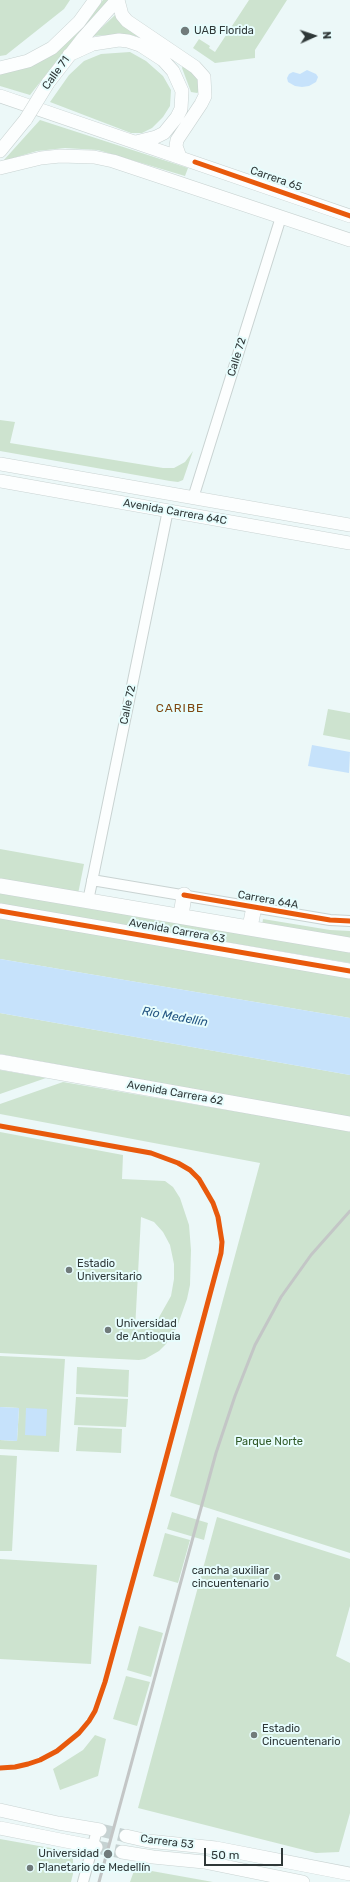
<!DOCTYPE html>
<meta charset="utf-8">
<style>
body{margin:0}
#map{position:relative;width:350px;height:1882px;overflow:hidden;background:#ecf8f8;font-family:Rubik,sans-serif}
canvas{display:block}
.north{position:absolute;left:294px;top:16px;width:40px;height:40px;-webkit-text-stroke:3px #e7fdfd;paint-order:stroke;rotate:87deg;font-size:11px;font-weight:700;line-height:16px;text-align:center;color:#2f3838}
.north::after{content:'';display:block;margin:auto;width:14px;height:18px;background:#2f3838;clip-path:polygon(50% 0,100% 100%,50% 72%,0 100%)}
.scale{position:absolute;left:204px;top:1848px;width:79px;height:18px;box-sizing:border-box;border:2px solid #2f3838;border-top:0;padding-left:5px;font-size:12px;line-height:14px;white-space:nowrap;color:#2f3838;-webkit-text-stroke:3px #e7fdfd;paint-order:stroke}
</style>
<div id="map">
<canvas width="350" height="1882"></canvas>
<div class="north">N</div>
<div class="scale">50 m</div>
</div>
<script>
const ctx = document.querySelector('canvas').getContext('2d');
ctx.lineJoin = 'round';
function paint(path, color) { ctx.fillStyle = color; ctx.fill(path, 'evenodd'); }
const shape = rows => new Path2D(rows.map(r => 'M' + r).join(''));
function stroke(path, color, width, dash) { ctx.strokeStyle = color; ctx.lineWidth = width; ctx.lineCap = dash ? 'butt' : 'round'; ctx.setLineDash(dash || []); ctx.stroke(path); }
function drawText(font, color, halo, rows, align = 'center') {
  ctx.font = font + ' Rubik,sans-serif'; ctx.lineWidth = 4; ctx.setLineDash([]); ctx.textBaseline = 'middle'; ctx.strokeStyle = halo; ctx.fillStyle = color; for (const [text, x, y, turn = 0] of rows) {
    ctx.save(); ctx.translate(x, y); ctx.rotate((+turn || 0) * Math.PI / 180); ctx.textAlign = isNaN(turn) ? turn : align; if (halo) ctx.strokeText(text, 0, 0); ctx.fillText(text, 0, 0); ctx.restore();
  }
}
paint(shape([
 [0,0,70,0,64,9,6,55,0,56],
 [103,0,111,0,63,53,30,95,0,86,0,72,74,35,89,19],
 [249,0,287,0,255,50,255,58,215,63,193,48,199,39,210,46,209,48,215,52],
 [115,15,123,25,140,37,125,34,93,36],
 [130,52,146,61,163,76,171,90,170,106,163,117,152,128,142,133,131,133,50,102,69,75,84,61,101,54],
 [183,65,197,73,200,91,197,93,191,92,182,68],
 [40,120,188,168,185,176,98,150,65,148,37,151,3,161],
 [0,420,15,422,10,443,163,468,174,468,185,462,193,451,183,480,178,482,170,481,0,451],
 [328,709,350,713,350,740,323,735],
 [0,849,84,864,78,894,0,880],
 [0,893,350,952,350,963,0,904],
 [0,917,350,978,350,1018,0,959],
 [263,919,330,930,350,931,350,940,262,926],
 [0,1013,350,1075,350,1117,0,1054],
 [0,1070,46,1078,0,1094],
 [63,1082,350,1131,350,1553,170,1496,260,1163,0,1114,0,1104],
 [0,1132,123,1155,122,1179,165,1181,173,1187,180,1198,189,1225,191,1250,190,1285,187,1299,177,1327,166,1344,159,1351,145,1359,139,1360,0,1353],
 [141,1217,154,1222,163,1232,170,1245,174,1264,174,1279,171,1296,158,1319,147,1328,135,1330],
 [0,1356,65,1359,59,1452,0,1449,0,1440,17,1441,19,1408,0,1407],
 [77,1367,129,1370,128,1397,76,1394],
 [76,1397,128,1399,126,1427,74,1425],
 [78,1427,122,1429,121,1453,76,1451],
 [0,1455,17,1456,12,1551,0,1551],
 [172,1512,208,1523,204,1540,167,1529],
 [217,1517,350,1559,350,1606,336,1656,350,1663,350,1813,339,1852,316,1853,138,1808],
 [165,1533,190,1540,178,1583,153,1576],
 [0,1559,97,1565,91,1664,0,1659],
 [139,1626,163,1633,151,1677,127,1670],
 [126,1676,150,1682,137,1726,113,1719],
 [95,1735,106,1739,98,1776,60,1790,53,1769,83,1750],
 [0,1839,73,1852,73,1874,71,1882,0,1882],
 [135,1868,213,1882,130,1882]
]), '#cde3cf');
paint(shape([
 [307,70,316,74,318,77,316,82,309,86,302,87,295,86,288,82,287,78,289,74,293,72,300,74],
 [312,745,350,752,349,773,308,766],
 [0,959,350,1018,350,1075,0,1013],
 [0,1407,19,1408,17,1441,0,1440],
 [26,1408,47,1409,46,1436,25,1435]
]), '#c6e2fb');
stroke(shape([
 [100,1830,126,1836],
 [96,1847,122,1852]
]), '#c6d2d2', 13, [13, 6]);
const minor = shape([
 [193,498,281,217],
 [92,880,330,920,350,921],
 [88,901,168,510],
 [83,1882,97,1830]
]);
const major = shape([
 [118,0,122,15,127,21,195,67,204,77,205,96,201,104,177,140,176,146,180,157],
 [69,55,93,44,119,40,128,41,140,45,163,60,173,71,182,91,181,109,177,117,164,133,156,137,136,142],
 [0,68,28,61,52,48,79,22,95,0],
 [48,83,83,38,117,0],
 [0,96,350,216],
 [0,151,26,119],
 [0,168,41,158,60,156,94,157,113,161,350,240],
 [0,464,350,525],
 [0,481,350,543],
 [0,1810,58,1823,100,1830],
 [0,1828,96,1847],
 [126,1836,148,1841,216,1848,350,1874],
 [122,1852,153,1857,204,1862,303,1882]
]);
const highway = shape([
 [0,886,350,945],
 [0,911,350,971],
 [181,916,184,895],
 [250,927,254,907],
 [0,1062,350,1124]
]);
stroke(minor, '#c9d3d2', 12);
stroke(major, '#c9d3d2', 14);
stroke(highway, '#c9d3d2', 16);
stroke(minor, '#fcfefe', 10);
stroke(major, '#fcfefe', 13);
stroke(highway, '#fcfefe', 15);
stroke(shape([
 [99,1882,216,1453,235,1396,255,1345,281,1297,311,1255,350,1211]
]), '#c3c6c6', 3);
const majorBridge = shape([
 [26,119,48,83]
]);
stroke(majorBridge, '#c9d3d2', 14, []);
stroke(majorBridge, '#fcfefe', 13);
stroke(shape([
 [195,162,350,216],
 [184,895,330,920,350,921],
 [0,911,350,971],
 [0,1126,151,1153,178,1163,190,1170,199,1179,213,1203,218,1217,222,1242,221,1253,153,1507,105,1682,95,1711,89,1721,79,1733,57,1751,40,1760,28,1764,15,1767,0,1768]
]), '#e8590c', 5);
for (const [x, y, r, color] of [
 [185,31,5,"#717b7b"],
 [69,1270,4,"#717b7b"],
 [108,1330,4,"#717b7b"],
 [277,1577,4,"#717b7b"],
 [254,1735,4,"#717b7b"],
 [108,1854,5,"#717b7b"],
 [30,1868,4,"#717b7b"]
]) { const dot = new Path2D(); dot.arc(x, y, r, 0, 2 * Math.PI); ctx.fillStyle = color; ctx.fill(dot); stroke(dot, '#e7fdfd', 1.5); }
drawText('11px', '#2f3838', '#e7fdfd', [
 ["UAB Florida",194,31],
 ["Estadio",77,1264],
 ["Universitario",77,1277],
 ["Universidad",116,1324],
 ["de Antioquia",116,1337],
 ["cancha auxiliar",269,1571,"right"],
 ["cincuentenario",269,1584,"right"],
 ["Estadio",262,1729],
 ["Cincuentenario",262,1742],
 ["Universidad",99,1854,"right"],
 ["Planetario de Medellín",38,1868]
], 'left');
drawText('11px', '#2f3838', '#e7fdfd', [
 ["Calle 71",56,73,-54],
 ["Carrera 65",276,179,19],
 ["Calle 72",237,357,-73],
 ["Avenida Carrera 64C",175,512,10],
 ["Calle 72",128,705,-78],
 ["Carrera 64A",268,900,10],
 ["Avenida Carrera 63",177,931,10],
 ["Avenida Carrera 62",175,1093,10],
 ["Carrera 53",167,1842,7]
]);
drawText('11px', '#305927', '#e7fdfd', [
 ["Parque Norte",269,1442]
]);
ctx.letterSpacing = '1px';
drawText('12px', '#7f4711', '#e7fdfd', [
 ["CARIBE",180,709]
]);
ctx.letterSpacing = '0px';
drawText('italic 12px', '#245683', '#e7fdfd', [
 ["Río Medellín",175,1017,10]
]);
</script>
